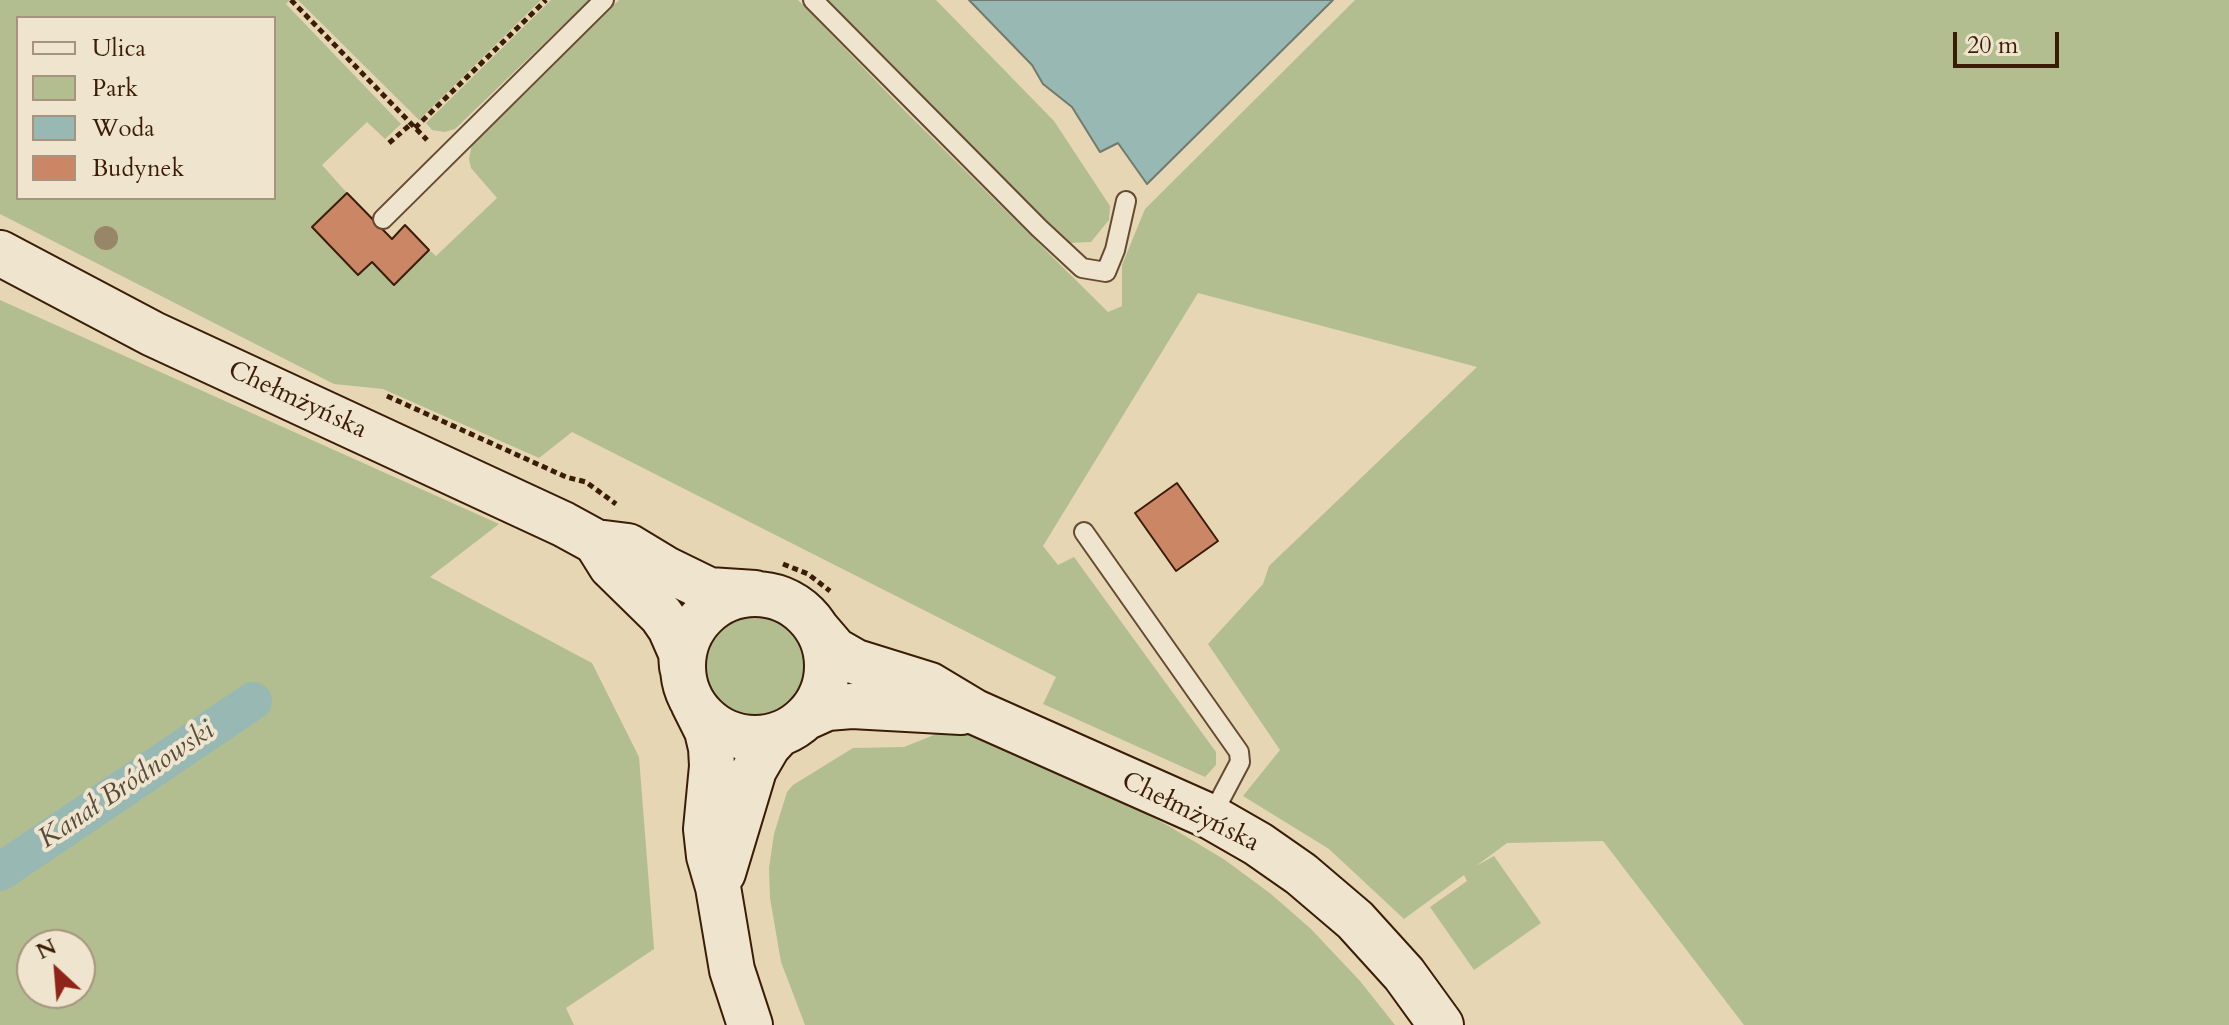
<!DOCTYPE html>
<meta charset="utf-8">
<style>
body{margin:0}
#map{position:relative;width:2229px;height:1025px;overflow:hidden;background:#e6d6b4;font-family:Cardo,serif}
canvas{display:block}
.legend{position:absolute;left:16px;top:16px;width:260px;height:184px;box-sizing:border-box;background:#efe4ce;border:2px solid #a7947e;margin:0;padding:10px 14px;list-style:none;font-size:24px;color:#3b1d07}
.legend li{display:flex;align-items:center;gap:16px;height:40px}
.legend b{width:40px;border:2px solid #a7947e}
.north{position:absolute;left:16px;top:929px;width:80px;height:80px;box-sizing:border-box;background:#efe4ce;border:2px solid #a7947e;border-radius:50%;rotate:334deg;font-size:22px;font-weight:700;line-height:32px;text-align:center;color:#3b1d07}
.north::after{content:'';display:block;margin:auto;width:28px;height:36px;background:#8f2418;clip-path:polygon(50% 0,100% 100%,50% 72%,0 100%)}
.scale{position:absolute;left:1953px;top:32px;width:106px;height:36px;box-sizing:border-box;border:4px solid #3b1d07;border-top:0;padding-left:10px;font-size:24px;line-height:28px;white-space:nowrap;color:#3b1d07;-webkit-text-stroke:6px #efe4ce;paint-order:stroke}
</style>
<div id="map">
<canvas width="2229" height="1025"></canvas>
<ul class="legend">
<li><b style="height:10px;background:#efe4ce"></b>Ulica</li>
<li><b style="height:22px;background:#b2be90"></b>Park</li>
<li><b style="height:22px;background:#97b8b3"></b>Woda</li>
<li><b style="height:22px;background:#ca8665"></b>Budynek</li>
</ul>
<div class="north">N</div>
<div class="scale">20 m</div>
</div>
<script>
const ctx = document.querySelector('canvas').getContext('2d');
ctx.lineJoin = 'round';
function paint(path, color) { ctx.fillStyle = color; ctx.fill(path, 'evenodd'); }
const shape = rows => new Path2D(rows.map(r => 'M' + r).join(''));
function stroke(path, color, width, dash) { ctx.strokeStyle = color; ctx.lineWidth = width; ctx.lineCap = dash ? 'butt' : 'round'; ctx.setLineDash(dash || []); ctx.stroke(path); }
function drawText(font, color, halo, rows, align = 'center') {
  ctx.font = font + ' Cardo,serif'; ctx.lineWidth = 8; ctx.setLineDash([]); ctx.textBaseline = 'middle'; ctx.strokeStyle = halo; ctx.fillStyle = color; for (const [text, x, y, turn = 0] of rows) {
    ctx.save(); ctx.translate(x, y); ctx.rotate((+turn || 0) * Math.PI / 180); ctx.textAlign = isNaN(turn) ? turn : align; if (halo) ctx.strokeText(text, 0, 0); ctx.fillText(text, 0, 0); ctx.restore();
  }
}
paint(shape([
 [0,0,290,0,286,4,401,124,385,139,367,122,322,165,347,193,312,227,358,275,372,262,394,284,429,250,436,256,497,198,471,168,469,159,472,144,619,0,798,0,905,111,1108,312,1122,306,1122,265,1145,209,1355,0,2229,0,2229,1025,1744,1025,1603,841,1507,843,1476,866,1494,856,1541,923,1474,970,1430,907,1467,881,1464,875,1404,919,1329,849,1243,796,1280,750,1208,644,1263,584,1269,566,1477,367,1198,293,1043,546,1058,565,1074,557,1216,752,1216,765,1205,777,1043,704,1056,677,572,432,539,458,383,389,334,384,0,214],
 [18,18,274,18,274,198,18,198],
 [298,0,541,0,419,120],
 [551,0,589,0,455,129,445,132,432,130,426,123],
 [826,0,936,0,1054,121,1110,206,1109,220,1091,242,1069,243],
 [0,300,499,524,430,577,592,663,639,757,654,949,566,1008,574,1025,0,1025],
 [32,945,80,945,80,993,32,993],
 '702 666a53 53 0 1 1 106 0a53 53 0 1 1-106 0Z',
 [957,732,972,734,1109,795,1167,825,1225,860,1271,894,1311,929,1360,981,1395,1025,805,1025,781,962,770,898,769,868,774,834,787,792,793,785,853,748,904,747,939,733]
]), '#b2be90');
const water = shape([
 [969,0,1333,0,1147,184,1118,143,1100,152,1072,107,1043,84,1032,65,969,0]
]);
paint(water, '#97b8b3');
stroke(water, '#727a6e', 2);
stroke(shape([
 [0,872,253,701]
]), '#97b8b3', 38);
const building = shape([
 [347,193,392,239,405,225,429,250,394,285,372,262,358,275,312,227,347,193],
 [1177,483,1218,541,1176,571,1135,513,1177,483]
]);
paint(building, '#ca8665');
stroke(building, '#3b1d07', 2);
const lane = shape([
 [813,0,1039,228,1082,268,1106,272,1115,250,1126,201],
 [383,219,604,0],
 [1084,532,1239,752,1240,762,1211,817]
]);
const secondary = shape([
 [0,253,153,334,563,524,596,542,628,546,666,569,709,590,755,593],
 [596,542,611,566,661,615,670,628,681,653,682,667],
 '683 666a72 72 0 1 1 144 0a72 72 0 1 1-144 0Z',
 [817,629,835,650,856,662,930,685,975,712,1211,817,1258,844,1301,874,1355,920,1404,974,1441,1025],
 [693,703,707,731,711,748,712,766,706,829,709,856,718,887,732,970,750,1025],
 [807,717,827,708,852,706,961,712],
 [723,873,754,770,768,746,779,734]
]);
stroke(lane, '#664b32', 22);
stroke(secondary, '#3b1d07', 48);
stroke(shape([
 [291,0,427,140],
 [415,128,546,0],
 [389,143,411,124],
 [387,396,566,477,586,482,616,504],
 [783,564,808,574,830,591]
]), '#3b1d07', 5, [6, 4]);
stroke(lane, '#efe4ce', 18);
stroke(secondary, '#efe4ce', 44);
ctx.fillStyle = '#988668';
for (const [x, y] of [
 [106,238]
]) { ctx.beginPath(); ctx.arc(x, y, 12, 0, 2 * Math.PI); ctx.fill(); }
drawText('26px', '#3b1d07', '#efe4ce', [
 ["Chełmżyńska",297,401,25],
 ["Chełmżyńska",1190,813,26]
]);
drawText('italic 28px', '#574c3b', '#efe4ce', [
 ["Kanał Bródnowski",127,786,-34]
]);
</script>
